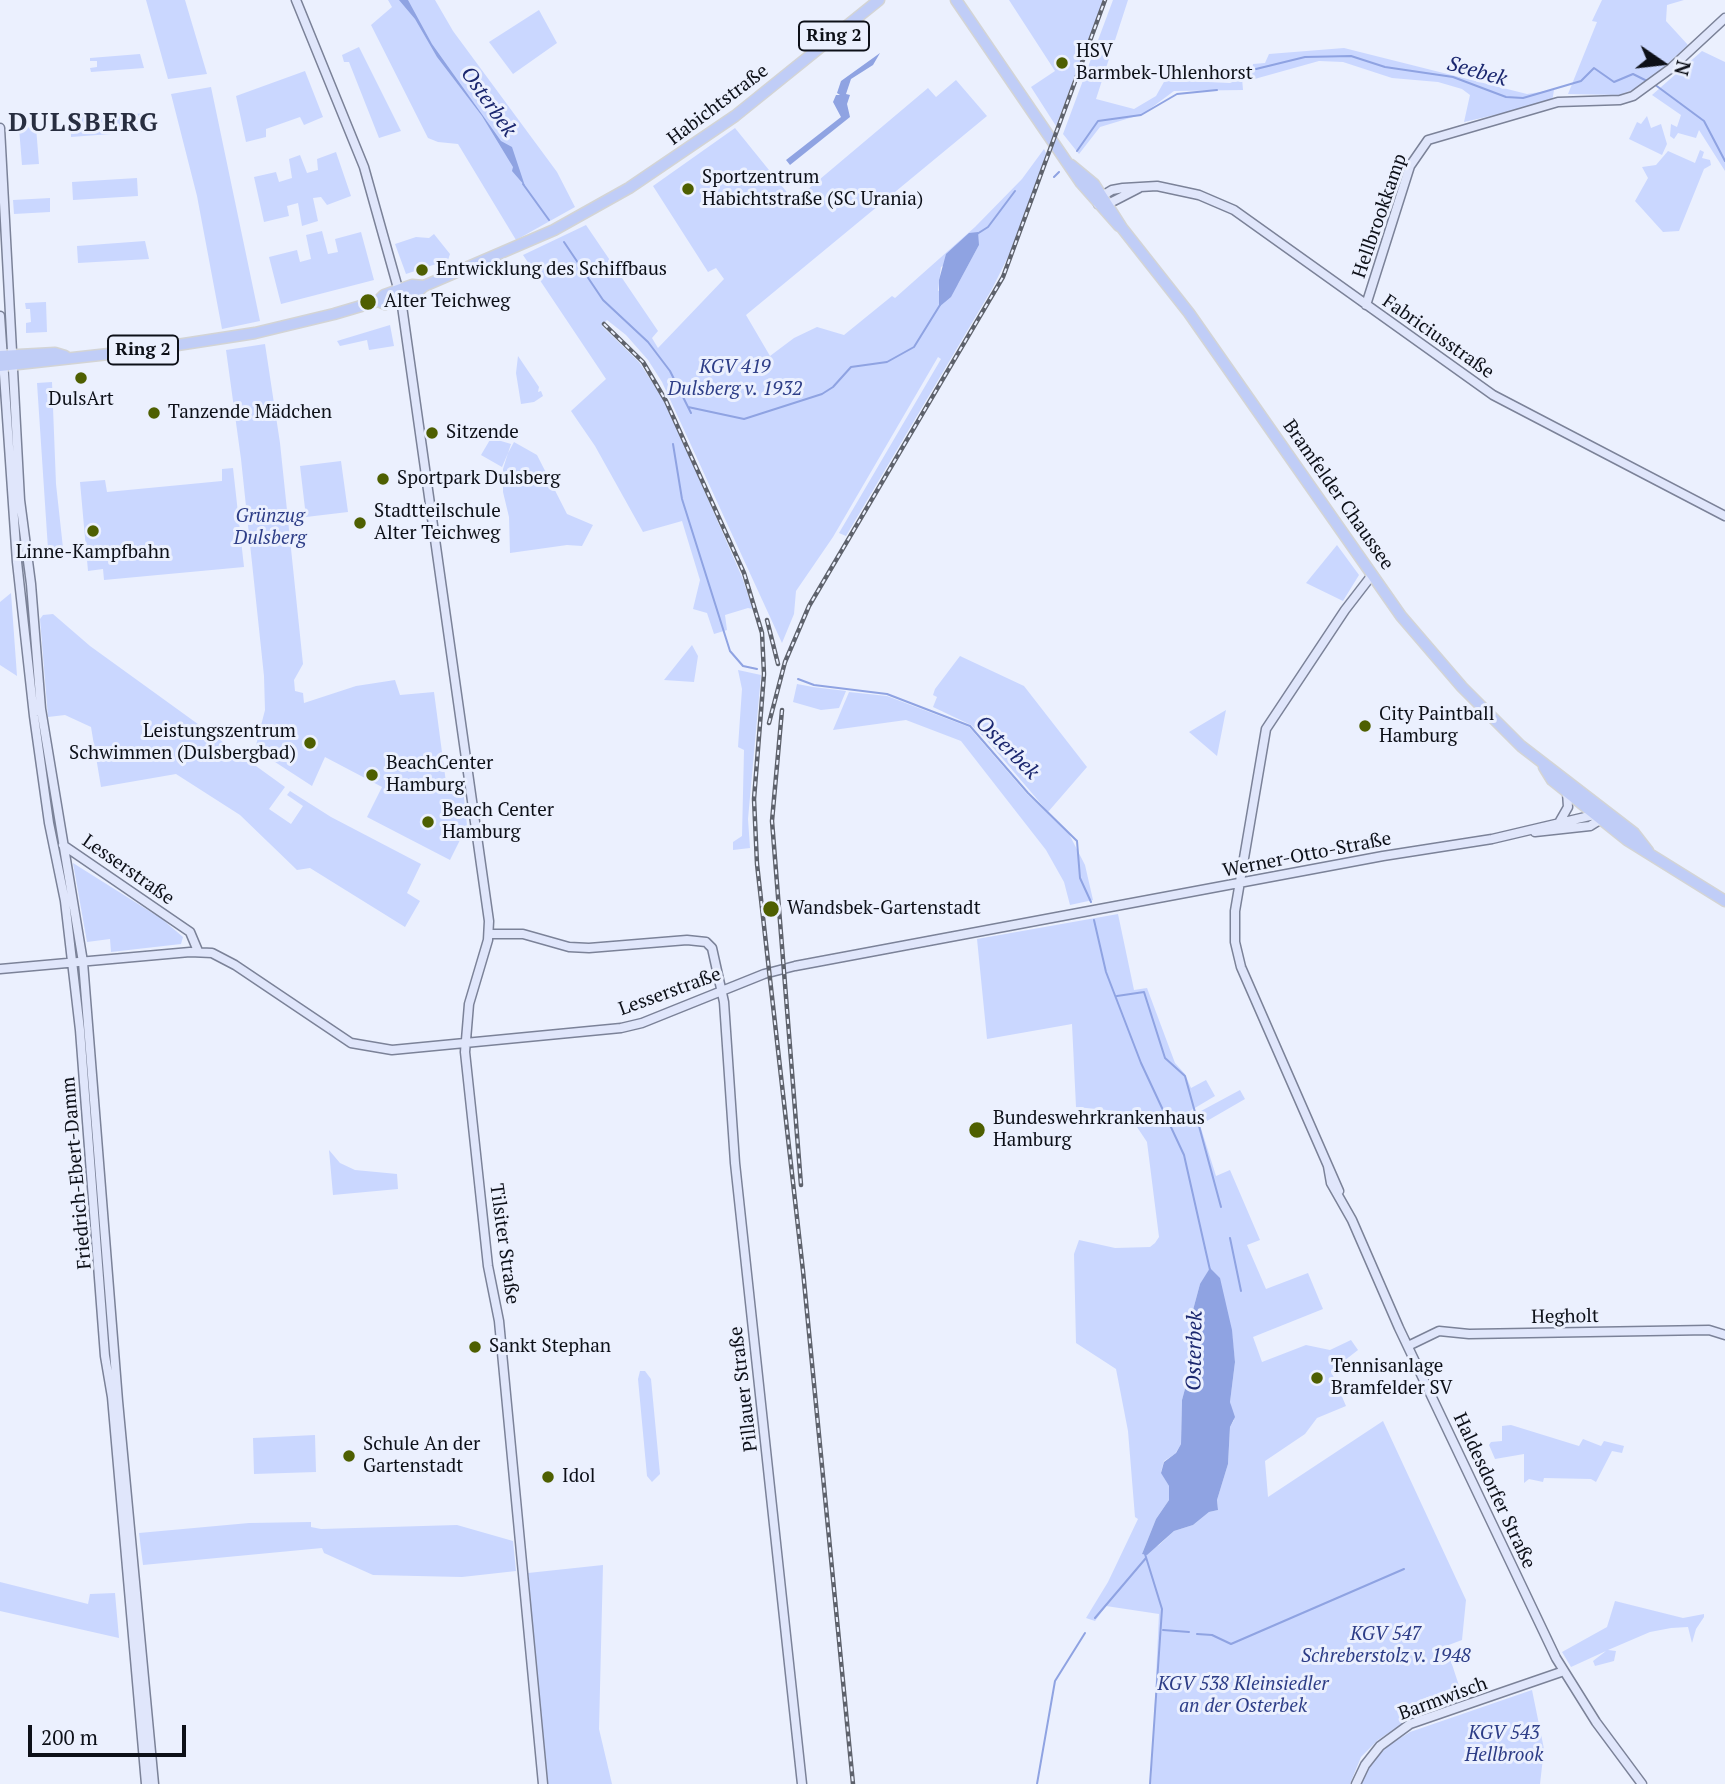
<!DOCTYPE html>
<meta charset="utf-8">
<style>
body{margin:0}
#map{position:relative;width:1725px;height:1784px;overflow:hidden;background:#ebf0fe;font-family:"PT Serif",serif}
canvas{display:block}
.north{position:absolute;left:1627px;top:28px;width:70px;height:70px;-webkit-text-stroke:5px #ebf0fe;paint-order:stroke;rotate:104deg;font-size:19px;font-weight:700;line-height:28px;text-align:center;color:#0d1018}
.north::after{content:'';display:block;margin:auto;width:24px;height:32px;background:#0d1018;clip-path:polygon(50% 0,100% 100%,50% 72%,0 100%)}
.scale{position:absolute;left:28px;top:1725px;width:158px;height:32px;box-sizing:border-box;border:4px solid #0d1018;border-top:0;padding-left:9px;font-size:21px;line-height:24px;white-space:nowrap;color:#0d1018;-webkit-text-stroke:5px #ebf0fe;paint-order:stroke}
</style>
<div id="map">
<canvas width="1725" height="1784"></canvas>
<div class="north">N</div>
<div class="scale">200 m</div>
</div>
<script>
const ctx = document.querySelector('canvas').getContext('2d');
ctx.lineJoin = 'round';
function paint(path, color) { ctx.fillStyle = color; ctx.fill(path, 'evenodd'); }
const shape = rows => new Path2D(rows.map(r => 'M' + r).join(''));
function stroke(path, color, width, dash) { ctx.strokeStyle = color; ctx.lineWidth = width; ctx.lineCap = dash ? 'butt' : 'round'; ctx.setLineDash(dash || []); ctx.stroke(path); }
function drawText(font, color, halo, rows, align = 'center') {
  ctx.font = font + ' "PT Serif",serif'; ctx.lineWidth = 6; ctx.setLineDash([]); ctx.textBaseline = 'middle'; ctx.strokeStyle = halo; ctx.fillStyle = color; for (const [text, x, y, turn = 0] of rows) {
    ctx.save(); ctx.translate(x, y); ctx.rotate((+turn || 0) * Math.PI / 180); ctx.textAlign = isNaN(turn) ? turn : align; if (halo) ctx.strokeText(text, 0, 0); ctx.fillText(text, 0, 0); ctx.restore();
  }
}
paint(shape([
 [146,0,185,0,207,74,168,79],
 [388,0,435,0,453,31,557,172,575,207,516,240,458,144,438,142,428,138,371,25,392,7],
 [1009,0,1104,0,1056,126,1031,87,1055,71],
 [1113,0,1128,0,1096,99,1134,109,1156,96,1165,80,1230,83,1242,78,1243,90,1174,91,1143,114,1100,127,1079,154,1063,134],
 [1602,0,1684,0,1667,5,1666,21,1688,45,1643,86,1619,95,1568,94,1597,22,1592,21],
 [539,10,557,43,513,74,489,42],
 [359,47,401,131,379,138,349,62,344,62,342,55],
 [1344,48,1527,94,1554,90,1552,102,1464,122,1470,95,1462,89,1438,82,1392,78,1343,62,1319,61,1251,80,1253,64,1265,63,1269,54],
 [1702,51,1725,62,1725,171,1699,130,1696,138,1678,133,1674,139,1670,136,1671,124,1677,127,1681,115,1652,95],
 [140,54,144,68,91,72,90,68,97,67,97,61,90,61,90,58],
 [305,71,323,117,304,125,300,117,266,129,266,137,246,142,236,96],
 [956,80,987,116,746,315,770,356,794,338,817,327,844,335,892,296,895,298,975,227,1022,179,1044,149,1047,155,1016,241,992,289,846,536,839,533,941,359,938,357,833,537,796,591,794,614,782,643,662,382,648,360,626,335,607,320,602,326,639,362,667,405,742,577,753,609,748,608,725,615,727,630,714,634,707,613,693,609,700,580,682,521,643,532,595,446,571,411,606,379,523,255,586,225,658,331,652,338,658,348,724,279,716,268,708,272,653,186,735,128,794,201,928,88,936,97],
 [979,245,958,284,938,291,941,267],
 [211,87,260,321,222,329,197,196,171,94],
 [149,113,151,131,71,137,71,118],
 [1647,116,1651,128,1661,124,1667,144,1662,155,1629,139,1637,122,1641,124],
 [36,127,39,164,22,165,19,128],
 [1700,150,1704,152,1702,158,1710,160,1711,165,1704,169,1679,231,1663,232,1635,201,1648,178,1642,167,1656,165,1668,151,1695,163],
 [336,152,351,196,327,205,321,197,313,198,318,221,302,226,298,203,287,206,289,216,264,222,254,177,276,172,279,182,292,178,289,159,300,155,307,173,318,170,317,159],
 [137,178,138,196,73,200,72,182],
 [50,198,50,212,14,214,13,200],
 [322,231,328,254,338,252,335,239,361,232,374,280,281,304,269,257,297,250,300,262,311,259,306,235],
 [434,234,450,254,448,260,406,274,395,244,416,237,429,238],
 [145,241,149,259,78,263,77,246],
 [46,302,47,332,26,333,26,323,31,322,30,309,26,309,25,303],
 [390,325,394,346,369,350,367,340,340,346,337,341],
 [265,344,280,443,303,664,294,680,295,691,303,693,304,703,356,686,395,680,400,695,434,692,447,790,463,788,467,826,450,860,367,817,382,787,325,757,312,786,255,749,265,710,264,676,241,459,226,350],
 [518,356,539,387,538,392,541,391,543,396,534,402,521,404,516,373],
 [52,382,56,484,63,548,48,549,37,383],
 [491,438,511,444,508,453,514,442,537,455,567,514,593,525,582,546,567,545,510,553,509,517,503,492,503,469,508,453,502,467,481,455],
 [341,461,348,512,306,517,300,466],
 [233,468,244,567,104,580,103,569,88,571,80,482,105,480,107,492,222,481,222,469],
 [1337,545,1359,575,1343,601,1306,583],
 [11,593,17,676,0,665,0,602],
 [53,614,90,646,285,787,269,809,291,824,303,806,287,795,290,791,331,817,421,864,407,893,420,901,405,927,310,868,297,870,240,815,176,774,101,787,91,727,65,715,48,717,40,619,43,615],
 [692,645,698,656,694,682,664,680],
 [960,656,1024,686,1087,767,1048,812,985,738,971,725,933,707,937,697,933,695,935,689],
 [738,670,761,675,748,819,750,848,733,850,733,842,742,836,744,750,738,747,742,689],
 [797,684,813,687,846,691,839,708,821,710,793,702],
 [849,692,887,696,969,727,1027,794,1067,830,1085,865,1093,900,1070,905,1064,882,1046,850,961,741,906,720,833,730],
 [1226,710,1217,756,1189,732],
 [73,863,162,919,183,937,181,944,111,952,110,939,87,942],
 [1118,914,1134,990,1147,988,1175,1063,1185,1074,1191,1088,1206,1080,1215,1096,1173,1121,1175,1125,1240,1090,1245,1099,1200,1125,1216,1176,1230,1170,1260,1240,1247,1245,1266,1289,1308,1273,1323,1309,1253,1337,1262,1362,1306,1345,1330,1350,1351,1340,1358,1350,1331,1371,1346,1406,1317,1418,1305,1434,1265,1461,1268,1497,1383,1421,1466,1600,1462,1640,1446,1646,1464,1701,1406,1721,1378,1740,1361,1757,1350,1784,1151,1784,1159,1614,1106,1606,1095,1621,1086,1618,1108,1582,1138,1519,1135,1517,1128,1431,1116,1369,1076,1343,1074,1254,1079,1240,1115,1248,1150,1247,1155,1243,1159,1237,1147,1142,1127,1112,1076,1107,1072,1024,987,1039,977,939],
 [1200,1284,1232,1335,1235,1362,1230,1402,1234,1420,1230,1427,1228,1464,1217,1500,1218,1510,1209,1512,1193,1525,1174,1531,1159,1545,1142,1554,1156,1519,1169,1500,1169,1486,1161,1472,1164,1461,1175,1454,1181,1444,1182,1400,1189,1374,1193,1310],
 [329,1150,340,1163,355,1170,397,1174,398,1189,333,1195],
 [640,1371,645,1371,651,1379,660,1474,652,1482,647,1476,638,1379],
 [1511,1425,1579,1446,1583,1439,1601,1446,1604,1441,1624,1446,1622,1453,1612,1451,1596,1482,1591,1479,1544,1478,1543,1482,1529,1479,1524,1483,1524,1454,1495,1459,1489,1445,1491,1442,1502,1441,1502,1426],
 [315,1435,316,1472,254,1474,253,1438],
 [311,1522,311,1527,321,1529,457,1525,513,1541,516,1571,462,1577,373,1575,324,1553,322,1548,143,1565,139,1533,249,1523],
 [603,1565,599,1729,612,1784,546,1784,528,1573],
 [0,1582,88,1604,90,1594,115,1593,119,1638,0,1611],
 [1615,1601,1683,1618,1704,1614,1704,1617,1696,1629,1692,1643,1688,1627,1671,1628,1650,1632,1608,1650,1616,1651,1614,1661,1595,1666,1593,1661,1606,1651,1571,1667,1562,1652,1607,1627],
 [1532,1690,1544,1749,1540,1784,1361,1784,1371,1762,1389,1745,1410,1732]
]), '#cad7ff');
paint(shape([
 [399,0,408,0,432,44,501,141,512,147,525,186,512,171,513,167,482,116,437,57,415,19],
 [880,53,873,65,851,79,846,94,850,95,847,104,850,117,790,165,786,160,841,117,833,102,836,95,840,95,837,93,841,81],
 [978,232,979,245,951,297,939,307,939,280,946,254,969,233],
 [1210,1268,1220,1278,1232,1330,1235,1362,1230,1402,1235,1417,1230,1427,1228,1464,1217,1500,1218,1510,1209,1512,1193,1525,1174,1531,1147,1555,1142,1554,1156,1519,1169,1500,1169,1486,1161,1473,1164,1462,1176,1453,1181,1444,1182,1400,1189,1374,1193,1310,1200,1284]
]), '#8fa3e2');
stroke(shape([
 [1256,69,1305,57,1351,56,1385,67,1453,77,1506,97,1523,98,1581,81,1594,68,1614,82,1633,74,1649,82],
 [1654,84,1704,121,1725,161],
 [1077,151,1098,121,1141,115,1177,94,1217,90],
 [1054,177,1059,172],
 [523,184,549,220],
 [977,234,988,227,1015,191],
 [564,242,603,300,648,342,670,371,691,413],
 [688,407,744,419,822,394,833,387,851,367,887,362,914,347,940,305],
 [673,444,682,499,730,651,743,666,757,669],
 [798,679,814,685,887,694,970,726,1028,793,1077,841,1080,878,1091,902],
 [1094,920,1106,972,1141,1063,1184,1155,1210,1270],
 [1117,996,1144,992,1165,1058,1185,1076,1198,1123],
 [1199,1126,1221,1207],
 [1230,1238,1241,1291],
 [1145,1554,1162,1609,1150,1784],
 [1095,1618,1146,1558],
 [1163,1630,1189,1632],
 [1197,1634,1212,1635,1231,1644,1404,1569],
 [1037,1784,1055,1681,1085,1633]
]), '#8fa3e2', 2);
const secondary = shape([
 [296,0,364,167,401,299,489,921,488,940,469,1004,465,1052,488,1266,499,1321,543,1784],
 [0,128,20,500,31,584,41,709,83,962,118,1401,154,1784],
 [1139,188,1108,204,1098,204,1102,196,1112,190,1123,188,1157,186,1199,195,1234,210,1493,395,1725,516],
 [1366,305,1410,166,1428,140,1558,102,1620,100,1633,96,1670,69,1725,18],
 [0,316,17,562,34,716,49,823,65,901,80,1030,105,1356,112,1397,146,1784],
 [1560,821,1568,807,1567,792],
 [1535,832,1590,826,1606,816],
 [63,845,190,932,198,951],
 [489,934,523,934,569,947,589,948,687,940,706,942,712,948,724,1002,735,1163,802,1784],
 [0,969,190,952,212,953,235,965,351,1043,392,1050,621,1028,642,1023,764,974,795,966,1383,856,1492,839,1598,814],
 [1328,1166,1331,1183,1352,1220,1399,1328,1556,1658,1596,1722,1642,1784],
 [1339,1191,1241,967,1235,942,1235,911,1266,729,1345,610,1372,575],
 [1408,1346,1439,1331,1469,1334,1709,1330,1725,1335],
 [1356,1784,1365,1765,1380,1746,1410,1724,1564,1671]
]);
const primary = shape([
 [956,0,1081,183,1119,226],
 [1071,165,1094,184,1122,228,1189,313,1401,616,1462,687,1521,746,1634,833,1648,851],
 [378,301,385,304,415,294,424,286,554,230,629,188,735,116,879,0],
 [0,356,55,353,65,356],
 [0,366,145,350,255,333,334,314,378,301,384,295,412,285,424,286],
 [1544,767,1552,780,1627,840,1725,901]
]);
stroke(secondary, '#7b8298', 11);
stroke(primary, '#d3d4d5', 13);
stroke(secondary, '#e0e6fb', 8);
stroke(primary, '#c0cdf7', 10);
const rail = shape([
 [604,324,643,362,666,401,744,573,762,633,764,674,754,799,757,864,803,1271,853,1784],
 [767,620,778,664],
 [782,710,772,821,801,1185],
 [769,723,785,662,809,606,1003,277,1105,0]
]);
stroke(rail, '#5e626c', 4.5);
stroke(rail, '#ebf0fe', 2, [5]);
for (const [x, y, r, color] of [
 [1062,63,7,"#4e5f01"],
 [688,189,7,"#4e5f01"],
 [422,270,7,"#4e5f01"],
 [368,302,9,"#4e5f01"],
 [81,378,7,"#4e5f01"],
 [154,413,7,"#4e5f01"],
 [432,433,7,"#4e5f01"],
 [383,479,7,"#4e5f01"],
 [360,523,7,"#4e5f01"],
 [93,531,7,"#4e5f01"],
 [1365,726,7,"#4e5f01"],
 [310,743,7,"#4e5f01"],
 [372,775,7,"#4e5f01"],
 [428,822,7,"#4e5f01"],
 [771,909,9,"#4e5f01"],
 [977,1130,9,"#4e5f01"],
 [475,1347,7,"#4e5f01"],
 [1317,1378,7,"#4e5f01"],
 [349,1456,7,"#4e5f01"],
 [548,1477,7,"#4e5f01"]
]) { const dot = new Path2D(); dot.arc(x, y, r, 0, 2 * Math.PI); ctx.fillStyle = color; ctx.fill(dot); stroke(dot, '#ebf0fe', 2.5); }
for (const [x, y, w] of [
 [834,36,70],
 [143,350,70]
]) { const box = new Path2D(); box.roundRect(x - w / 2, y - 14.5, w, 29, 5); ctx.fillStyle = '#ebf0fe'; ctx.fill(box); stroke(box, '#0d1018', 2); }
drawText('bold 18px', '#0d1018', null, [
 ["Ring 2",834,36],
 ["Ring 2",143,350]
]);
drawText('19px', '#0d1018', '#ebf0fe', [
 ["HSV",1076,52],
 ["Barmbek-Uhlenhorst",1076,74],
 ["Sportzentrum",702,178],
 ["Habichtstraße (SC Urania)",702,200],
 ["Entwicklung des Schiffbaus",436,270],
 ["Alter Teichweg",384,302],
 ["DulsArt",81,400,"center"],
 ["Tanzende Mädchen",168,413],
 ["Sitzende",446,433],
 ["Sportpark Dulsberg",397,479],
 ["Stadtteilschule",374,512],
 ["Alter Teichweg",374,534],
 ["Linne-Kampfbahn",93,553,"center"],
 ["City Paintball",1379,715],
 ["Hamburg",1379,737],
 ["Leistungszentrum",296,732,"right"],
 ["Schwimmen (Dulsbergbad)",296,754,"right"],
 ["BeachCenter",386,764],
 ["Hamburg",386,786],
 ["Beach Center",442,811],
 ["Hamburg",442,833],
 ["Wandsbek-Gartenstadt",787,909],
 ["Bundeswehrkrankenhaus",993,1119],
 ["Hamburg",993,1141],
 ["Sankt Stephan",489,1347],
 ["Tennisanlage",1331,1367],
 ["Bramfelder SV",1331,1389],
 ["Schule An der",363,1445],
 ["Gartenstadt",363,1467],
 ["Idol",562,1477]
], 'left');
drawText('19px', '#0d1018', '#ebf0fe', [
 ["Habichtstraße",718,105,-37],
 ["Hellbrookkamp",1380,216,-71],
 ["Fabriciusstraße",1438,337,35],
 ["Bramfelder Chaussee",1338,495,55],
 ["Werner-Otto-Straße",1307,855,-11],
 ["Lesserstraße",128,870,35],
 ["Lesserstraße",670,992,-20],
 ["Friedrich-Ebert-Damm",77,1173,-95],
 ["Tilsiter Straße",504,1244,82],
 ["Hegholt",1565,1317,-1],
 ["Pillauer Straße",744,1389,-97],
 ["Haldesdorfer Straße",1494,1491,65],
 ["Barmwisch",1443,1699,-20]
]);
drawText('italic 19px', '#2d3d87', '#ebf0fe', [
 ["KGV 419",735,368],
 ["Dulsberg v. 1932",735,390],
 ["Grünzug",270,517],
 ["Dulsberg",270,539],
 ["KGV 547",1386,1635],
 ["Schreberstolz v. 1948",1386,1657],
 ["KGV 538 Kleinsiedler",1243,1685],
 ["an der Osterbek",1243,1707],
 ["KGV 543",1504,1734],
 ["Hellbrook",1504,1756]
]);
drawText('italic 21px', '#1b276f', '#ebf0fe', [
 ["Seebek",1477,72,16],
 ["Osterbek",488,102,55],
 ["Osterbek",1007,748,45],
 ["Osterbek",1195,1351,-89]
]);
ctx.letterSpacing = '2px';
drawText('bold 26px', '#282e40', '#ebf0fe', [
 ["DULSBERG",84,124]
]);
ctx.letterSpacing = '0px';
</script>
